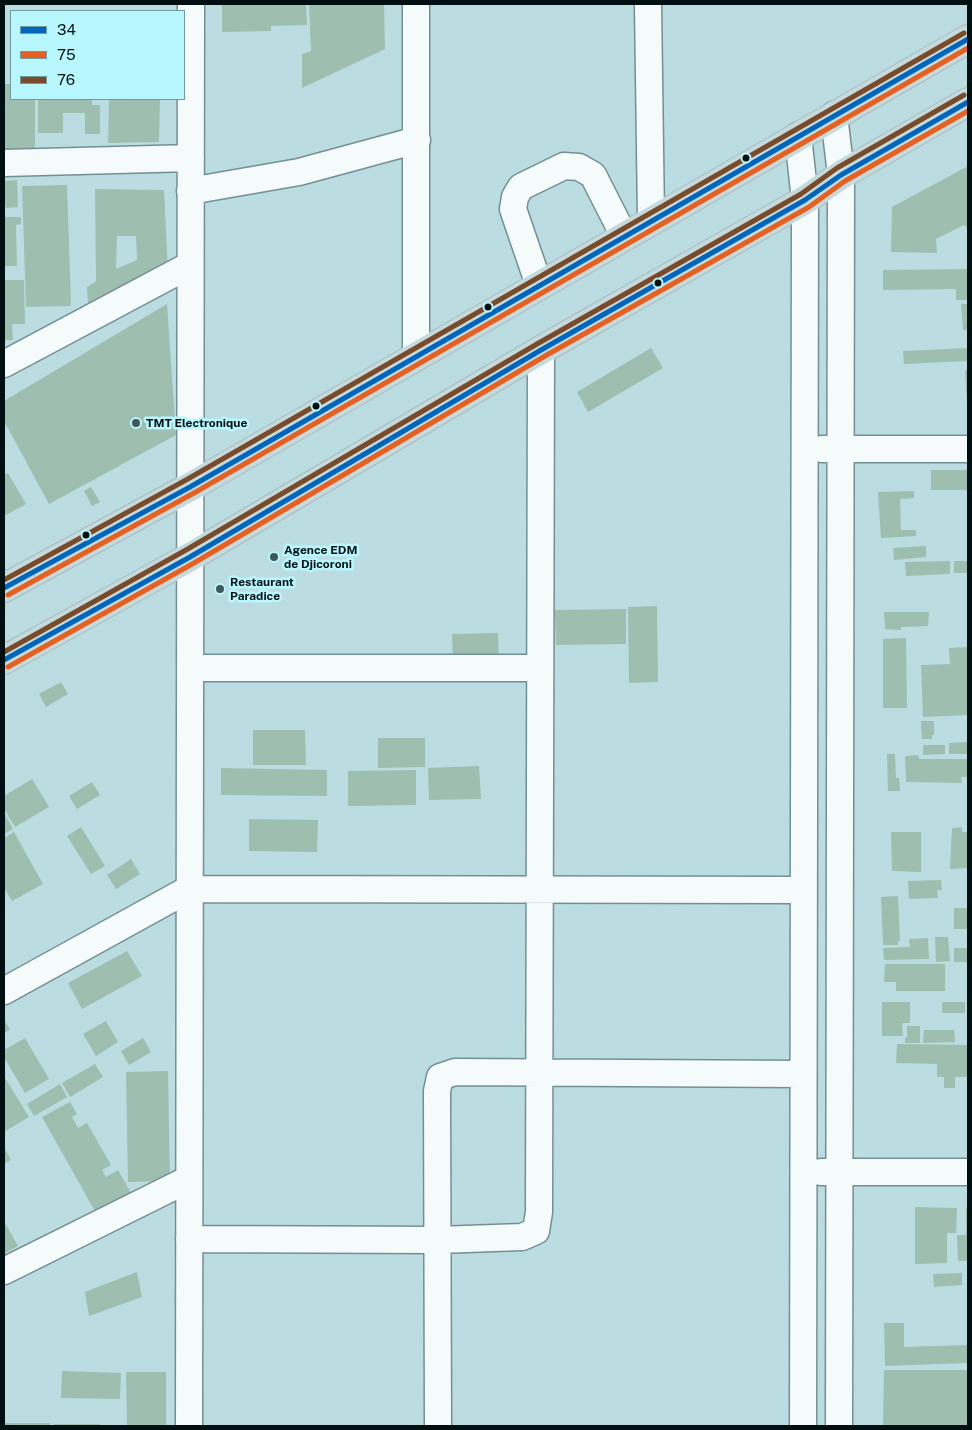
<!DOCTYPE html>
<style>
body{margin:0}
#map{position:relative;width:972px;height:1430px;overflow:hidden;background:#bbdde2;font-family:"Public Sans",sans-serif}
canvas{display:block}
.frame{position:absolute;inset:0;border:5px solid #001012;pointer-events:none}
.legend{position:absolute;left:10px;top:10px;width:175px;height:90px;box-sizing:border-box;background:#b9f7fe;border:1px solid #6f9ba0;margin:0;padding:6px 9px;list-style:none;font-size:15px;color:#001012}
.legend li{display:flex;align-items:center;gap:10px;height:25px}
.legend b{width:25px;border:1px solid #6f9ba0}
</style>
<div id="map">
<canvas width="972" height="1430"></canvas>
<div class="frame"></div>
<ul class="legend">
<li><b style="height:6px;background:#0065bd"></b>34</li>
<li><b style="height:6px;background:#e66121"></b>75</li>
<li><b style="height:6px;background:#7a4b2a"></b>76</li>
</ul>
</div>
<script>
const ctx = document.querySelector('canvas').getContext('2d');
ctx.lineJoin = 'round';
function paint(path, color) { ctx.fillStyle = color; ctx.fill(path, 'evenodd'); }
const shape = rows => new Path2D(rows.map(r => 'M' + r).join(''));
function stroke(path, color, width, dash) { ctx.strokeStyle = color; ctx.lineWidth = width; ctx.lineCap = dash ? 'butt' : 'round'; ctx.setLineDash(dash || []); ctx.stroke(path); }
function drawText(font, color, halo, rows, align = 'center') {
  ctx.font = font + ' "Public Sans",sans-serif'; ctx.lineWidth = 5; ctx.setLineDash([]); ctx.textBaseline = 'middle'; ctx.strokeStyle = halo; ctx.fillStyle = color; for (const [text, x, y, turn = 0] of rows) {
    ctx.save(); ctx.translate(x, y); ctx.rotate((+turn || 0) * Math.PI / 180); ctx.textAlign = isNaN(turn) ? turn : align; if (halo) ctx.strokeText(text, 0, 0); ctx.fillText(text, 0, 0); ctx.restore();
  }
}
paint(shape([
 [222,4,306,4,307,25,271,26,271,31,222,32],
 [309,4,384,4,385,49,302,88,302,54,311,51],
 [4,84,11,84,11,99,35,99,35,151,4,152],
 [38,99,92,99,92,105,100,105,100,134,85,134,85,113,63,113,63,133,38,133],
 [109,99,160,99,159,142,108,143],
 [968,166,968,229,964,225,936,239,937,253,891,252,892,207],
 [17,180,18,207,6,208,4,200,4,181],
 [67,185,71,306,26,307,22,186],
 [95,189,164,190,168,273,89,318,87,287,96,281],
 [117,236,136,236,137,260,116,269],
 [4,217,21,217,21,224,16,225,17,266,4,266],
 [968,269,968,300,956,300,956,289,883,290,883,270],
 [4,280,24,280,25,324,12,324,13,340,4,340],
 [167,304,176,435,49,504,4,421,4,401],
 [961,304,968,304,968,330,963,330],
 [651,348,663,368,588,412,577,392],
 [968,348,968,361,904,364,903,351],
 [965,370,968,370,968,403,967,403],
 [931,470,968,470,968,490,931,490],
 [8,473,26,504,4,516,4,475],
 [91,487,100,502,92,506,84,491],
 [914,491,914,498,900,499,901,530,916,530,916,536,881,538,878,492],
 [926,546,926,557,894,560,893,548],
 [950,561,950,574,906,576,905,562],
 [954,561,968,561,968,573,954,573],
 [657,606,658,682,629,683,628,607],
 [626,609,626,644,556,645,555,610],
 [884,612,929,612,928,626,901,627,901,630,885,629],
 [498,633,499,662,453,663,452,634],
 [906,638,907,708,883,708,883,639],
 [968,647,968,715,923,717,921,665,950,664,949,648],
 [61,682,68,694,46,707,39,694],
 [921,721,934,721,934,735,932,735,932,739,922,739],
 [253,730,305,730,306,765,253,765],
 [378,738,425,738,425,767,378,768],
 [968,742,968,754,949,754,949,743],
 [923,745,945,745,945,754,923,755],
 [887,754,895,754,896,778,899,778,900,791,888,791],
 [918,755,919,759,968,759,968,777,961,777,962,783,906,782,905,756],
 [479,766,481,799,429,800,428,768],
 [221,768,327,770,327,796,221,795],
 [416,770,416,805,348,806,348,771],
 [32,779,49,807,15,827,4,809,4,796],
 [92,782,100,795,77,809,69,796],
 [4,812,13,829,4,834],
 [249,819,318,820,317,852,249,851],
 [81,827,105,866,91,874,67,836],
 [962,827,962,832,968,832,968,868,950,869,952,828],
 [14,832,43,884,12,901,4,888,4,838],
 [891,832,921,832,921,872,892,871],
 [131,859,140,874,116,889,107,875],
 [941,880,942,890,937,890,938,898,909,899,908,881],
 [898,896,900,941,898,941,898,945,883,945,881,897],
 [954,908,968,908,968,929,954,929],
 [935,937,948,937,950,961,936,962],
 [928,938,929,959,884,960,883,948,910,947,909,939],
 [954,948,968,948,968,962,954,962],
 [127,951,142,976,82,1009,68,983],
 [885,964,945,964,945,991,896,991,896,982,884,982],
 [882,1002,910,1002,910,1023,902,1023,903,1036,882,1036],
 [942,1002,965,1002,965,1013,942,1013],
 [4,1019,10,1030,4,1033],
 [106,1021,118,1042,96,1056,83,1034],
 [907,1026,920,1026,920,1043,905,1043,905,1038,907,1037],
 [924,1030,954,1030,955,1042,923,1043],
 [25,1038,49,1079,25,1093,4,1057,4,1050],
 [143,1038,151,1052,129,1065,121,1051],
 [897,1044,968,1045,968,1077,955,1077,955,1088,944,1088,944,1077,937,1077,937,1064,896,1063],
 [95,1064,103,1077,70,1097,62,1083],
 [168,1071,170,1181,128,1182,126,1072],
 [4,1076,29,1117,4,1132],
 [60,1084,67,1097,34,1116,27,1104],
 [70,1102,77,1114,72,1117,78,1128,87,1123,111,1165,102,1170,106,1177,118,1170,131,1193,96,1213,42,1117],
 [4,1147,11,1160,4,1164],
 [915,1207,957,1208,956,1233,947,1233,947,1263,915,1264],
 [966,1208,968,1208,968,1261,958,1261,957,1235,966,1235],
 [4,1221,18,1246,4,1254],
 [137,1272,142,1297,89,1316,85,1292],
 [962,1273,962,1285,934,1287,933,1274],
 [884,1323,904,1323,904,1347,968,1345,968,1363,885,1366],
 [884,1370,968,1370,968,1426,883,1426],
 [62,1371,121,1373,120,1399,61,1398],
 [126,1372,166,1372,166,1426,127,1426],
 [4,1423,50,1423,50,1426,4,1426],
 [54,1424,100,1424,100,1426,54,1426]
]), '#9ebeb0');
const minor = shape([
 [648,4,651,220],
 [834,115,841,175,839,1426],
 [798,136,805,200,803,1426],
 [4,163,191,158],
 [190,191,299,172,417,140],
 [539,285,513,209,515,197,521,187,564,166,579,167,593,175,624,236],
 [416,357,416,4],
 [4,364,190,265],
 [822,449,968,449],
 [190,668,540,668],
 [4,991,189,889,803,890],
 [821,1172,968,1172],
 [189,1239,438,1240,522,1237,536,1231,539,1212,541,350],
 [4,1271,189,1179],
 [189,1426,191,4],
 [438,1426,437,1091,440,1077,455,1072,803,1074]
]);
const highway = shape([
 [4,588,190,487,968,39],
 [4,660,190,557,541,350,805,200,841,175,968,102]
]);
stroke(minor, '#748f93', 29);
stroke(highway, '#aababc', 30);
stroke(minor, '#f5fafb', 26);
stroke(highway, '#c5dadc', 28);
stroke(shape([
 [4,588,190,487,968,39],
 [4,660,190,557,541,350,805,200,841,175,968,102]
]), '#0065bd', 5);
stroke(shape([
 [8,595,194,493,968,48],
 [8,667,194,563,545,356,809,207,845,181,968,111]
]), '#e66121', 5);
stroke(shape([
 [4,580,186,480,964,33],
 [4,652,186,550,537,344,801,194,837,168,964,95]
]), '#7a4b2a', 5);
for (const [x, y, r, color] of [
 [746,158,4.5,"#001012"],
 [658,283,4.5,"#001012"],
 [488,307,4.5,"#001012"],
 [316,406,4.5,"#001012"],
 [136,423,5,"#41585b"],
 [86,535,4.5,"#001012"],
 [274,557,5,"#41585b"],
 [220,589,5,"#41585b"]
]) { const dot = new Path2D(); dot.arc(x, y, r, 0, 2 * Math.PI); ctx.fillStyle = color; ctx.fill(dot); stroke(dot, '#b9f7fe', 2); }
drawText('bold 12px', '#001012', '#b9f7fe', [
 ["TMT Electronique",146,423],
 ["Agence EDM",284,550],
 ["de Djicoroni",284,564],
 ["Restaurant",230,582],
 ["Paradice",230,596]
], 'left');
</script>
